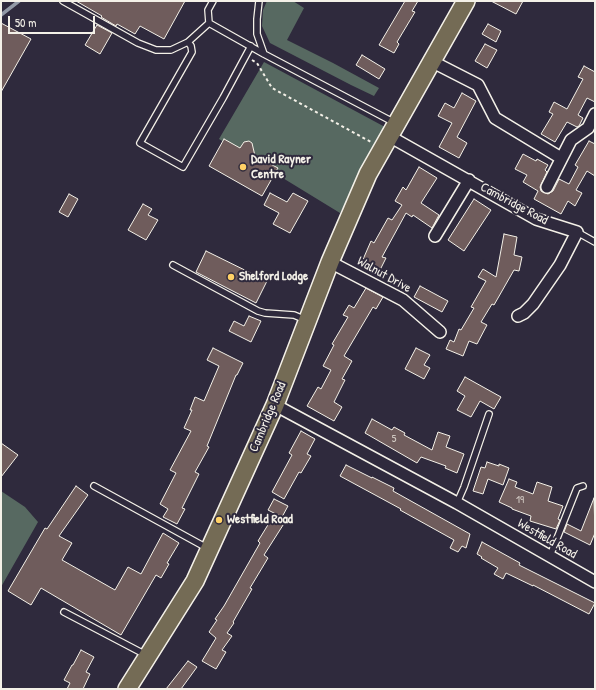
<!DOCTYPE html>
<style>
body{margin:0}
#map{position:relative;width:596px;height:690px;overflow:hidden;background:#2f2a3d;font-family:"Patrick Hand",sans-serif}
canvas{display:block}
.frame{position:absolute;inset:0;border:2px solid #f4f1e8;pointer-events:none}
.scale{position:absolute;left:8px;top:16px;width:87px;height:18px;box-sizing:border-box;border:2px solid #f4f1e8;border-top:0;padding-left:5px;font-size:12px;line-height:14px;white-space:nowrap;color:#f4f1e8;-webkit-text-stroke:3px #2f2a3d;paint-order:stroke}
</style>
<div id="map">
<canvas width="596" height="690"></canvas>
<div class="frame"></div>
<div class="scale">50 m</div>
</div>
<script>
const ctx = document.querySelector('canvas').getContext('2d');
ctx.lineJoin = 'round';
function paint(path, color) { ctx.fillStyle = color; ctx.fill(path, 'evenodd'); }
const shape = rows => new Path2D(rows.map(r => 'M' + r).join(''));
function stroke(path, color, width, dash) { ctx.strokeStyle = color; ctx.lineWidth = width; ctx.lineCap = dash ? 'butt' : 'round'; ctx.setLineDash(dash || []); ctx.stroke(path); }
function drawText(font, color, halo, rows, align = 'center') {
  ctx.font = font + ' "Patrick Hand",sans-serif'; ctx.lineWidth = 4; ctx.setLineDash([]); ctx.textBaseline = 'middle'; ctx.strokeStyle = halo; ctx.fillStyle = color; for (const [text, x, y, turn = 0] of rows) {
    ctx.save(); ctx.translate(x, y); ctx.rotate((+turn || 0) * Math.PI / 180); ctx.textAlign = isNaN(turn) ? turn : align; if (halo) ctx.strokeText(text, 0, 0); ctx.fillText(text, 0, 0); ctx.restore();
  }
}
paint(shape([
 [267,1,293,1,304,8,287,40,333,63,379,88,374,96,351,85,270,43,262,26,263,10],
 [264,62,385,127,340,213,219,139],
 [1,491,25,507,38,522,1,587]
]), '#576961');
stroke(shape([
 [1,15,19,1]
]), '#9299a6', 3.5);
const building = shape([
 [76,1,185,1,164,39,140,26,135,34,117,24,116,26,101,17,102,16,76,1],
 [405,1,418,1,412,11,415,12,397,42,399,44,394,53,379,45,405,1],
 [491,1,523,1,516,14,491,1],
 [1,23,31,39,1,92,1,23],
 [488,24,501,31,496,42,482,34,488,24],
 [97,25,112,33,100,54,85,45,97,25],
 [485,44,497,50,487,68,475,61,485,44],
 [362,55,385,69,379,79,356,65,362,55],
 [584,66,595,72,595,102,587,98,578,115,583,118,579,126,577,127,567,122,555,142,541,134,553,114,549,112,554,102,567,109,583,79,578,77,584,66],
 [462,93,476,101,457,137,467,143,459,158,439,147,452,123,438,116,445,103,454,108,462,93],
 [224,139,240,148,244,142,249,141,252,143,255,156,278,168,262,196,209,166,224,139],
 [589,141,595,144,595,176,587,171,576,190,582,193,575,206,568,201,561,214,534,199,538,191,523,182,527,175,515,169,523,154,536,161,537,159,548,165,545,170,547,172,540,187,541,191,548,194,553,191,559,179,569,184,578,167,575,165,589,141],
 [419,167,437,178,421,203,439,215,432,228,413,215,412,217,406,213,382,257,386,258,379,272,361,264,371,241,374,243,388,218,392,220,402,205,395,201,403,187,406,190,419,167],
 [270,193,287,202,293,193,308,201,290,233,273,224,279,213,264,205,270,193],
 [69,194,78,199,68,217,59,212,69,194],
 [474,199,491,210,464,251,448,240,474,199],
 [143,204,152,209,148,215,158,220,146,240,128,230,143,204],
 [504,234,517,237,514,255,522,257,519,271,514,270,494,305,492,304,481,322,487,325,477,344,469,341,463,356,446,349,450,340,454,342,459,329,461,330,474,308,471,307,486,281,478,277,483,269,496,277,504,234],
 [206,251,267,281,256,303,196,272,206,251],
 [420,286,448,301,442,312,414,297,420,286],
 [366,288,383,297,376,309,373,307,344,356,352,361,342,379,345,380,334,402,342,407,334,421,307,406,318,387,321,389,331,370,323,366,334,345,332,344,348,317,343,315,349,305,354,308,366,288],
 [249,316,261,321,251,342,229,331,234,321,244,326,249,316],
 [213,348,243,363,237,375,236,375,207,446,209,447,195,472,199,474,182,508,185,509,177,524,163,517,168,509,160,504,176,473,170,470,191,431,184,428,192,410,190,410,195,397,204,401,219,366,207,360,213,348],
 [416,348,430,355,424,365,430,368,424,379,405,369,416,348],
 [465,377,501,397,494,409,480,401,471,417,457,410,465,396,457,391,465,377],
 [372,419,392,430,394,427,405,433,404,435,432,450,438,432,450,436,446,447,464,454,457,473,445,468,446,466,421,457,417,463,365,433,372,419],
 [301,431,315,439,307,454,311,456,301,473,299,472,284,499,272,492,292,455,289,453,301,431],
 [1,443,18,455,1,477,1,443],
 [487,462,499,466,499,464,509,468,503,485,488,479,483,494,473,491,481,467,485,468,487,462],
 [346,465,372,478,372,477,394,488,393,491,470,534,466,548,462,546,458,552,450,548,454,540,400,510,401,509,340,476,346,465],
 [509,479,517,482,515,487,533,494,537,482,552,487,548,501,563,506,558,519,560,520,556,529,530,521,531,516,512,509,512,508,499,502,509,479],
 [76,486,88,495,59,536,72,543,62,560,115,590,128,567,141,574,163,533,179,543,167,563,169,564,161,578,156,575,121,635,41,588,31,605,8,591,45,528,47,529,76,486],
 [594,498,595,533,590,545,564,532,567,524,581,531,594,498],
 [274,499,288,506,282,517,268,510,274,499],
 [274,515,285,522,264,555,268,558,250,588,252,589,233,622,234,623,227,633,232,636,222,650,226,652,216,669,202,661,216,638,209,632,217,620,215,619,224,606,260,543,258,541,274,515],
 [482,542,520,563,519,565,595,603,589,614,533,585,533,586,506,573,503,579,494,574,498,568,481,558,482,557,477,554,482,542],
 [81,650,94,657,86,672,90,674,83,689,67,689,70,683,64,680,72,665,73,665,81,650],
 [188,661,197,667,181,689,166,689,188,661]
]);
paint(building, '#6f5c5c');
stroke(building, '#f4f1e8', 1);
const lane = shape([
 [63,1,138,43,156,50,171,50,188,42,209,23],
 [259,1,257,19,257,34,264,54],
 [209,23,264,54,395,123],
 [209,23,208,10,213,1],
 [188,42,191,46,192,52,140,143,183,167,223,98,251,46],
 [577,232,595,242],
 [173,265,258,311,265,313,294,315,306,320],
 [94,486,207,548],
 [457,503,464,487,489,414],
 [550,556,577,488,583,486],
 [64,612,146,655]
]);
const street = shape([
 [431,61,478,85,495,118,561,158],
 [389,136,536,219,577,232,560,265,533,304,524,313,518,316],
 [547,187,571,140,588,128,595,114],
 [435,236,469,180],
 [330,262,403,300,440,332],
 [275,405,457,503,595,582]
]);
const primary = shape([
 [127,689,195,581,275,405,330,262,368,174,466,1]
]);
stroke(lane, '#f4f1e8', 8);
stroke(street, '#f4f1e8', 14);
stroke(primary, '#f4f1e8', 20);
stroke(shape([
 [252,60,257,63,272,88,371,142]
]), '#f4f1e8', 2, [3, 3]);
stroke(lane, '#2f2a3d', 5.5);
stroke(street, '#2f2a3d', 11);
stroke(primary, '#746b55', 17);
for (const [x, y, r, color] of [
 [243,167,4,"#ffd166"],
 [231,277,4,"#ffd166"],
 [219,520,4,"#ffd166"]
]) { const dot = new Path2D(); dot.arc(x, y, r, 0, 2 * Math.PI); ctx.fillStyle = color; ctx.fill(dot); stroke(dot, '#2f2a3d', 1.5); }
drawText('11px', '#d3ccc5', null, [
 ["5",394,439],
 ["19",520,500]
]);
drawText('bold 13px', '#f4f1e8', '#2f2a3d', [
 ["David Rayner",251,160],
 ["Centre",251,175],
 ["Shelford Lodge",239,277],
 ["Westfield Road",227,520]
], 'left');
drawText('13px', '#f4f1e8', '#2f2a3d', [
 ["Cambridge Road",514,204,28],
 ["Walnut Drive",384,275,29],
 ["Cambridge Road",268,417,-67],
 ["Westfield Road",547,539,30]
]);
</script>
